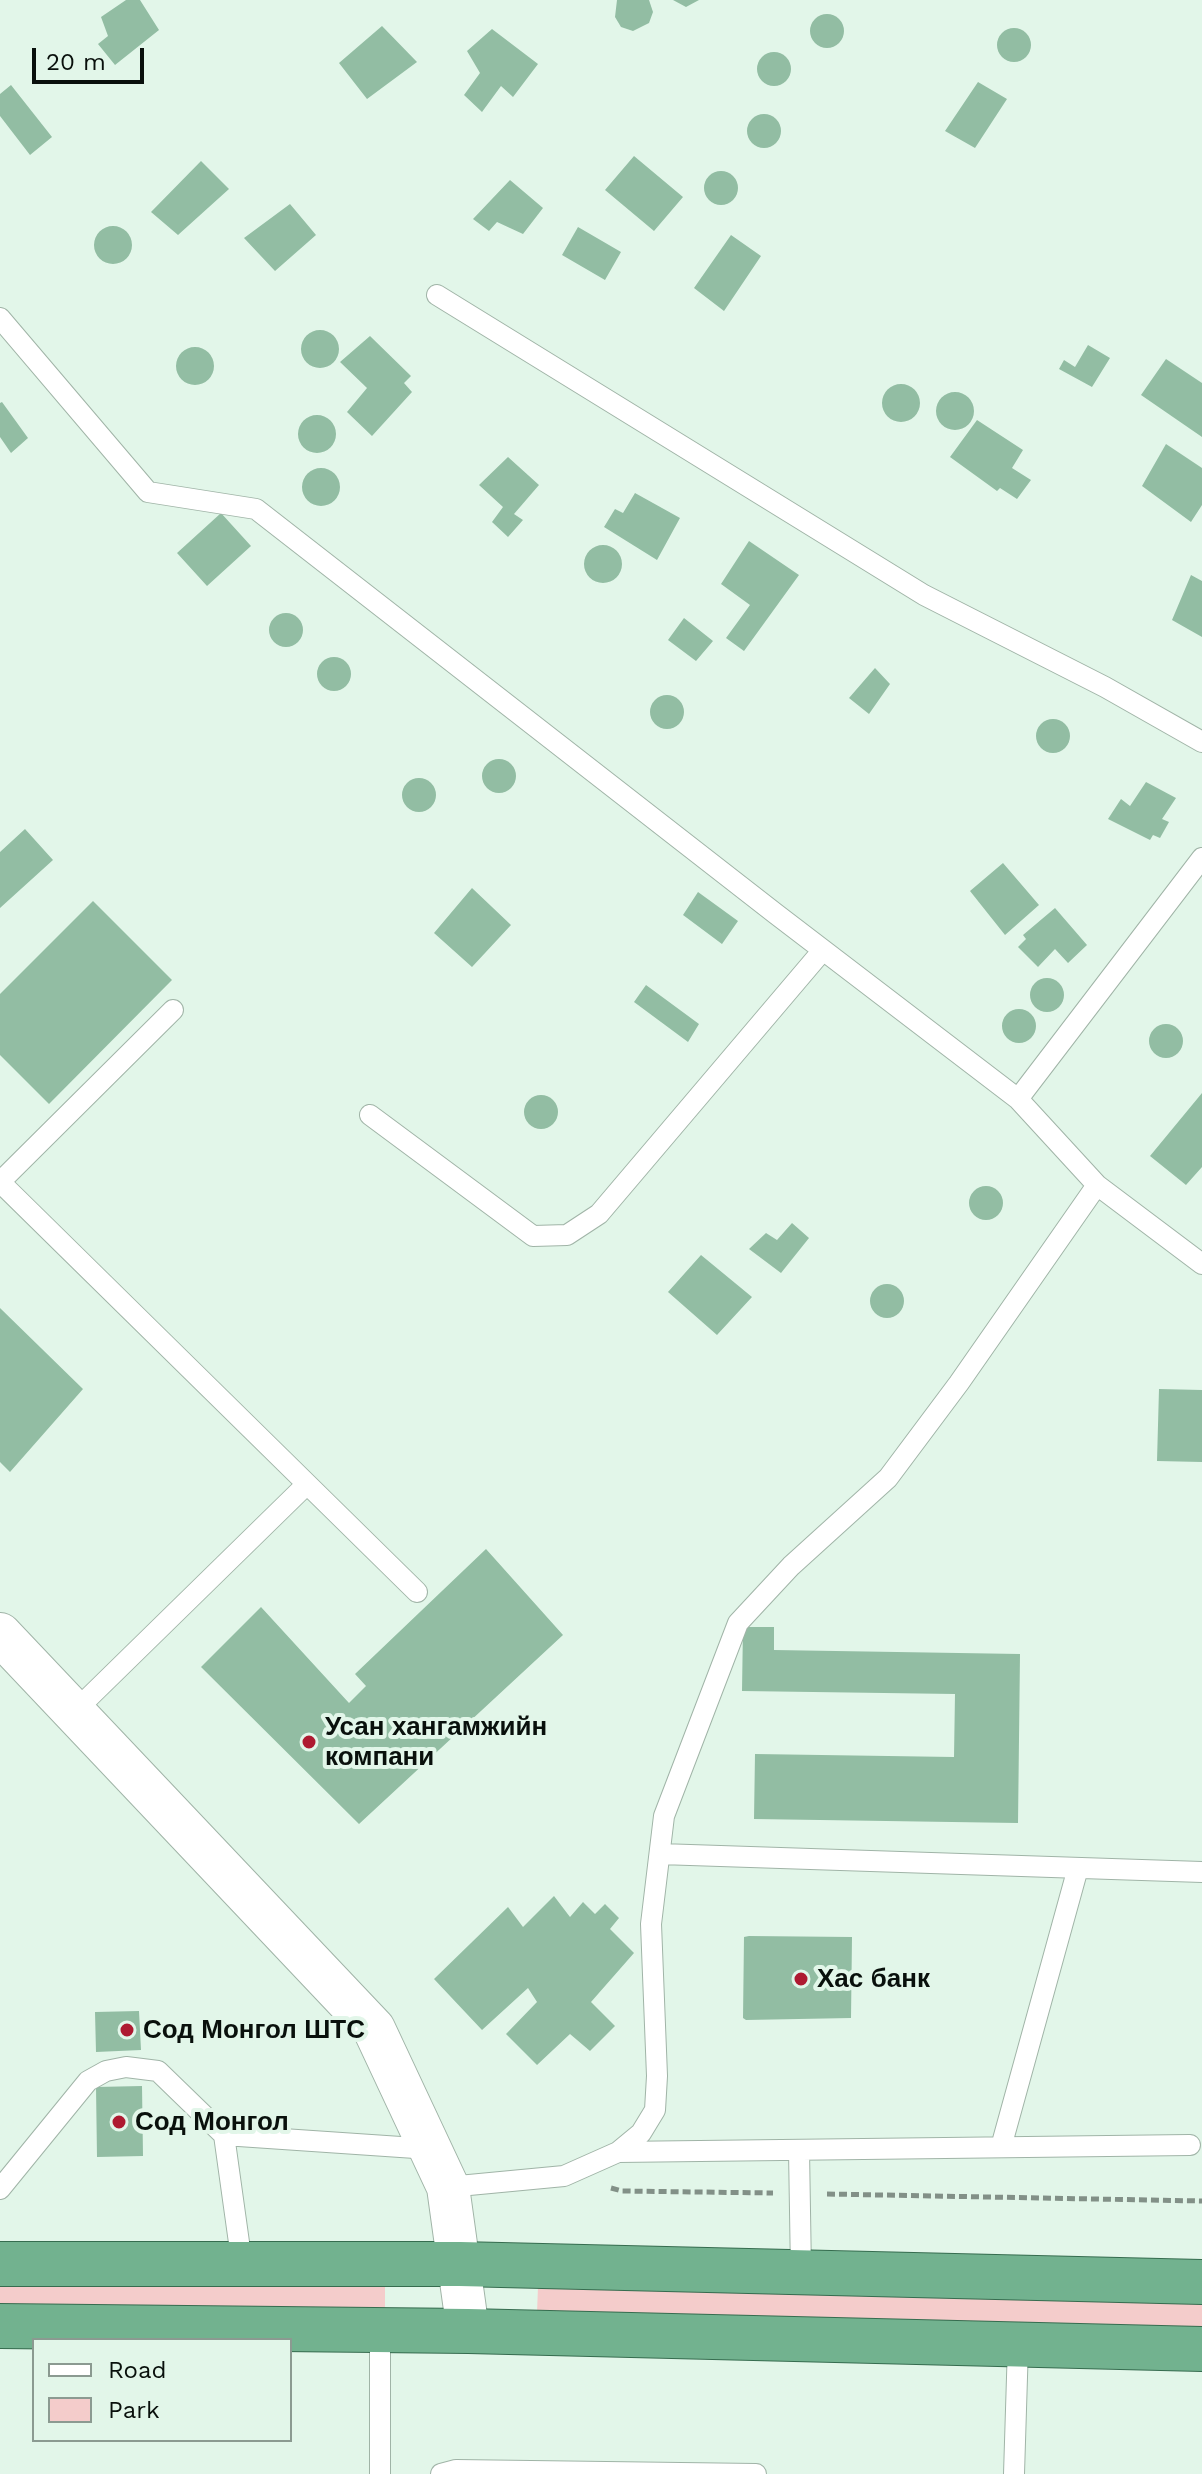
<!DOCTYPE html>
<meta charset="utf-8">
<style>
body{margin:0}
#map{position:relative;width:1202px;height:2474px;overflow:hidden;background:#e2f6e9;font-family:"Work Sans",sans-serif}
canvas{display:block}
.legend{position:absolute;left:32px;top:2338px;width:260px;height:104px;box-sizing:border-box;background:#e2f6e9;border:2px solid #8b9a91;margin:0;padding:10px 14px;list-style:none;font-size:24px;color:#09100c}
.legend li{display:flex;align-items:center;gap:16px;height:40px}
.legend b{width:40px;border:2px solid #8b9a91}
.scale{position:absolute;left:32px;top:48px;width:112px;height:36px;box-sizing:border-box;border:4px solid #09100c;border-top:0;padding-left:10px;font-size:24px;line-height:28px;white-space:nowrap;color:#09100c;-webkit-text-stroke:6px #e2f6e9;paint-order:stroke}
</style>
<div id="map">
<canvas width="1202" height="2474"></canvas>
<ul class="legend">
<li><b style="height:10px;background:#fff"></b>Road</li>
<li><b style="height:22px;background:#f4cccb"></b>Park</li>
</ul>
<div class="scale">20 m</div>
</div>
<script>
const ctx = document.querySelector('canvas').getContext('2d');
ctx.lineJoin = 'round';
function paint(path, color) { ctx.fillStyle = color; ctx.fill(path, 'evenodd'); }
const shape = rows => new Path2D(rows.map(r => 'M' + r).join(''));
function stroke(path, color, width, dash) { ctx.strokeStyle = color; ctx.lineWidth = width; ctx.lineCap = dash ? 'butt' : 'round'; ctx.setLineDash(dash || []); ctx.stroke(path); }
function drawText(font, color, halo, rows, align = 'center') {
  ctx.font = font + ' "Work Sans",sans-serif'; ctx.lineWidth = 8; ctx.setLineDash([]); ctx.textBaseline = 'middle'; ctx.strokeStyle = halo; ctx.fillStyle = color; for (const [text, x, y, turn = 0] of rows) {
    ctx.save(); ctx.translate(x, y); ctx.rotate((+turn || 0) * Math.PI / 180); ctx.textAlign = isNaN(turn) ? turn : align; if (halo) ctx.strokeText(text, 0, 0); ctx.fillText(text, 0, 0); ctx.restore();
  }
}
paint(shape([
 [0,2283,385,2283,385,2312,0,2309],
 [538,2287,1202,2303,1202,2328,537,2313]
]), '#f4cccb');
paint(shape([
 [126,0,140,0,159,30,115,65,98,44,108,36,101,17],
 [617,0,649,0,653,12,649,23,633,31,621,27,615,17],
 [673,0,699,0,686,7],
 '810 31a17 17 0 1 1 34 0a17 17 0 1 1-34 0Z',
 [382,26,417,62,367,99,339,63],
 '997 45a17 17 0 1 1 34 0a17 17 0 1 1-34 0Z',
 [492,29,538,64,513,97,501,86,482,112,464,95,480,73,467,51],
 '757 69a17 17 0 1 1 34 0a17 17 0 1 1-34 0Z',
 [978,82,1007,99,975,148,945,131],
 [11,85,52,137,30,155,0,116,0,94],
 '747 131a17 17 0 1 1 34 0a17 17 0 1 1-34 0Z',
 [634,156,683,197,654,231,605,190],
 [201,161,229,189,178,235,151,212],
 '704 188a17 17 0 1 1 34 0a17 17 0 1 1-34 0Z',
 [510,180,543,208,523,234,497,222,489,231,473,219],
 [290,204,316,235,275,271,244,238],
 '94 245a19 19 0 1 1 38 0a19 19 0 1 1-38 0Z',
 [578,227,621,252,605,280,562,255],
 [731,235,761,256,724,311,694,288],
 '301 349a19 19 0 1 1 38 0a19 19 0 1 1-38 0Z',
 [370,336,411,376,404,383,412,392,372,436,347,412,367,388,340,362],
 [1088,345,1110,358,1092,387,1059,369,1064,360,1075,367],
 '176 366a19 19 0 1 1 38 0a19 19 0 1 1-38 0Z',
 [1166,359,1202,383,1202,437,1141,395],
 '882 403a19 19 0 1 1 38 0a19 19 0 1 1-38 0Z',
 '936 411a19 19 0 1 1 38 0a19 19 0 1 1-38 0Z',
 [2,402,28,438,11,453,0,437,0,403],
 '298 434a19 19 0 1 1 38 0a19 19 0 1 1-38 0Z',
 [977,420,1023,450,1012,468,1031,480,1017,499,1000,488,997,491,950,457],
 [1166,444,1202,468,1202,505,1191,522,1142,486],
 [508,457,539,485,514,514,523,520,508,537,492,522,503,507,479,485],
 '302 487a19 19 0 1 1 38 0a19 19 0 1 1-38 0Z',
 [635,493,680,518,657,560,604,527,615,509,623,513],
 [221,513,251,546,207,586,177,553],
 [749,541,799,575,744,651,726,638,750,605,721,584],
 '584 564a19 19 0 1 1 38 0a19 19 0 1 1-38 0Z',
 [1191,575,1202,581,1202,637,1172,620],
 '269 630a17 17 0 1 1 34 0a17 17 0 1 1-34 0Z',
 [684,618,713,641,696,661,668,640],
 '317 674a17 17 0 1 1 34 0a17 17 0 1 1-34 0Z',
 [875,668,890,684,869,714,849,698],
 '650 712a17 17 0 1 1 34 0a17 17 0 1 1-34 0Z',
 '1036 736a17 17 0 1 1 34 0a17 17 0 1 1-34 0Z',
 '482 776a17 17 0 1 1 34 0a17 17 0 1 1-34 0Z',
 '402 795a17 17 0 1 1 34 0a17 17 0 1 1-34 0Z',
 [1146,782,1176,798,1162,819,1169,822,1160,838,1153,835,1150,840,1108,819,1121,799,1130,806],
 [25,829,53,860,0,908,0,852],
 [1003,863,1039,905,1005,935,970,891],
 [472,888,511,925,472,967,434,933],
 [698,892,738,921,722,944,683,915],
 [93,901,172,980,49,1104,0,1055,0,994],
 [1055,908,1087,945,1068,963,1055,949,1038,967,1018,947,1026,939,1023,935],
 '1030 995a17 17 0 1 1 34 0a17 17 0 1 1-34 0Z',
 [646,985,699,1024,688,1042,634,1002],
 '1002 1026a17 17 0 1 1 34 0a17 17 0 1 1-34 0Z',
 '1149 1041a17 17 0 1 1 34 0a17 17 0 1 1-34 0Z',
 [1202,1093,1202,1167,1186,1185,1150,1156],
 '524 1112a17 17 0 1 1 34 0a17 17 0 1 1-34 0Z',
 '969 1203a17 17 0 1 1 34 0a17 17 0 1 1-34 0Z',
 [792,1223,809,1238,781,1273,749,1249,766,1233,777,1240],
 [701,1255,752,1297,717,1335,668,1292],
 '870 1301a17 17 0 1 1 34 0a17 17 0 1 1-34 0Z',
 [0,1308,83,1389,10,1472,0,1462],
 [1159,1389,1202,1390,1202,1462,1157,1461],
 [486,1549,563,1635,359,1824,201,1667,261,1607,349,1703,366,1686,355,1674],
 [743,1627,774,1627,774,1650,1020,1654,1018,1823,754,1819,755,1754,954,1757,955,1694,742,1691],
 [554,1896,570,1917,583,1902,595,1914,605,1904,619,1918,610,1929,634,1953,591,2002,615,2026,590,2051,570,2034,537,2065,506,2034,537,2002,528,1988,482,2030,434,1979,508,1907,523,1927],
 [749,1936,852,1937,851,2018,746,2020,743,2018,744,1937],
 [139,2011,141,2050,96,2052,95,2012],
 [142,2086,143,2156,97,2157,96,2087]
]), '#92bda3');
const service = shape([
 [437,295,924,595,1105,687,1202,742],
 [0,318,148,492,256,509,776,914,1018,1099,1097,1185,1202,1264],
 [173,1010,0,1182,417,1592],
 [1018,1099,1202,858],
 [370,1115,533,1236,567,1235,599,1214,823,950],
 [74,1712,307,1484],
 [660,1854,1202,1872],
 [224,2135,242,2264],
 [1001,2147,1078,1868],
 [799,2150,801,2272],
 [618,2152,1190,2145],
 [448,2187,564,2176,618,2152,641,2133,655,2110,657,2076,651,1924,664,1816,738,1623,791,1566,888,1478,959,1383,1097,1185],
 [0,2189,88,2081,106,2071,126,2067,158,2071,224,2135,430,2149],
 [380,2330,380,2474],
 [441,2474,456,2470,756,2474],
 [1014,2474,1018,2345]
]);
const minor = shape([
 [0,1634,374,2029,448,2187,468,2331]
]);
const trunk = shape([
 [0,2264,460,2264,1202,2282],
 [0,2326,468,2331,1202,2349]
]);
stroke(service, '#a0b4a7', 22);
stroke(minor, '#a0b4a7', 44);
stroke(trunk, '#366c4f', 46);
stroke(shape([
 [611,2188,622,2191,773,2193],
 [827,2194,1202,2201]
]), '#829087', 5, [8, 4]);
stroke(service, '#fff', 20);
stroke(minor, '#fff', 42);
stroke(trunk, '#72b28f', 44);
for (const [x, y, r, color] of [
 [309,1742,8,"#ae1a31"],
 [801,1979,8,"#ae1a31"],
 [127,2030,8,"#ae1a31"],
 [119,2122,8,"#ae1a31"]
]) { const dot = new Path2D(); dot.arc(x, y, r, 0, 2 * Math.PI); ctx.fillStyle = color; ctx.fill(dot); stroke(dot, '#e2f6e9', 3); }
drawText('bold 26px', '#09100c', '#e2f6e9', [
 ["Усан хангамжийн",325,1727],
 ["компани",325,1757],
 ["Хас банк",817,1979],
 ["Сод Монгол ШТС",143,2030],
 ["Сод Монгол",135,2122]
], 'left');
</script>
